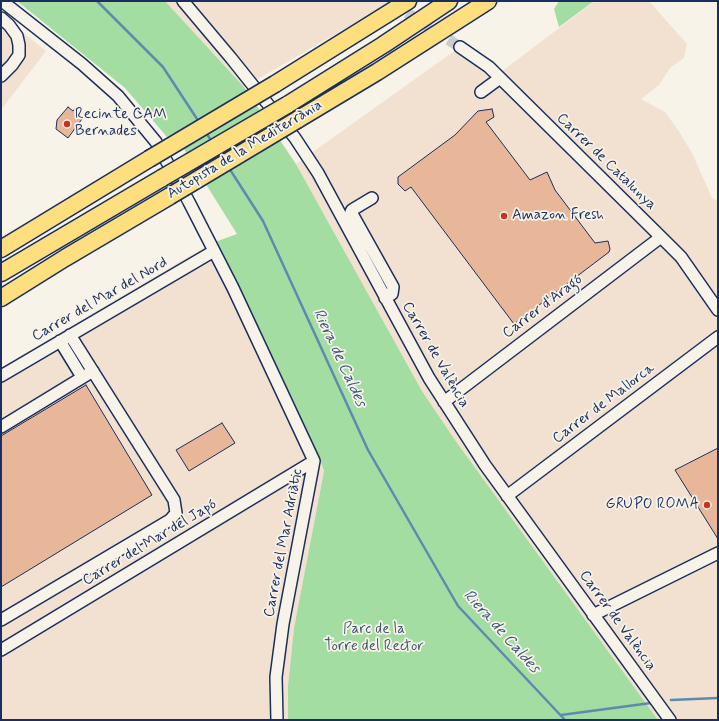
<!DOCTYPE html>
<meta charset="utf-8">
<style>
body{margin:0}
#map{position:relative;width:719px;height:721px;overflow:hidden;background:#f7f3e8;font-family:Mynerve,sans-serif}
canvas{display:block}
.frame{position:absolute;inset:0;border:2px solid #1b2f5e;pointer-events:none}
</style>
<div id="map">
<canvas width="719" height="721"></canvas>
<div class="frame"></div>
</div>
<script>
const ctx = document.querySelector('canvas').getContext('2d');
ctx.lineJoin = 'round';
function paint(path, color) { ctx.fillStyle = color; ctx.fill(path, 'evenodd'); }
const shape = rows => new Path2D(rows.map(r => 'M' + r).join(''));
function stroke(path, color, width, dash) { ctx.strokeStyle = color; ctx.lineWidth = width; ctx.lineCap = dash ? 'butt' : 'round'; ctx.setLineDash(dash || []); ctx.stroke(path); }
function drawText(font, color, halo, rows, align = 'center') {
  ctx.font = font + ' Mynerve,sans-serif'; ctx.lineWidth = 3.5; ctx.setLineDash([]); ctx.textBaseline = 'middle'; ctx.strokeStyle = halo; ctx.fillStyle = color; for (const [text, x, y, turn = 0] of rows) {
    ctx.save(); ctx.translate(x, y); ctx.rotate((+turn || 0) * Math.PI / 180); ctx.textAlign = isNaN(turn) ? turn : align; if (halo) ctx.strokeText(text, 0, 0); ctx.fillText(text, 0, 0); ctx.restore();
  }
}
paint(shape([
 [165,1,393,1,244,87],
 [595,1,649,1,687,44,684,58,670,68,659,85,641,99,665,112,678,130,692,153,712,198,718,201,718,720,658,720,455,440,422,391,296,164,460,47,497,75],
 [1,15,46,51,1,110],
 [215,242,223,262,298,413,320,459,324,471,294,628,288,686,288,720,1,720,1,368,186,258]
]), '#f2e1d0');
paint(shape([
 [17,1,165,1,244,87,296,164,422,391,455,440,658,720,288,720,288,686,294,628,324,471,320,459,298,413,223,262,215,242,237,234,174,133,167,137,125,88],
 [559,1,594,1,559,27,554,9]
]), '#a4dda2');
stroke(shape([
 [97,1,163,67,199,122],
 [205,131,212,142],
 [229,168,263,221,368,450,458,606,565,720],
 [671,700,718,698],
 [561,715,651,703]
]), '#5e8ab2', 2.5);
const building = shape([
 [68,107,73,111,76,107,82,112,79,117,82,119,68,138,56,129,57,120,68,107],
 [492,109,494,117,486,122,530,180,547,172,555,190,595,243,608,241,610,249,609,252,514,324,411,187,405,191,398,184,398,177,455,135,478,111,492,109],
 [86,385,152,495,1,587,1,436,86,385],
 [222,423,235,443,189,471,176,450,222,423],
 [718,448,718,539,675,470,718,448]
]);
paint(building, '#e8b799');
stroke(building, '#1b2f5e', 1);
stroke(shape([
 [393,4,460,47]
]), '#cbcccc', 11, [11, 5.5]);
const minor = shape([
 [2,1,82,64,118,96,156,142,189,202,233,288,314,461,283,624,276,677,277,720],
 [183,1,231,58,295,138,318,173,429,378,485,465,670,720],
 [1,18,9,25,17,36,19,45,19,55,12,65,1,76],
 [460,47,489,67,669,245,681,257,718,310],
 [481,92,500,78],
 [372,198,352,210,351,212,393,287,392,294,385,298],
 [60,341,82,377],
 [1,376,214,251],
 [444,402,661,237],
 [1,427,93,371],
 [507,496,718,337],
 [593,615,718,553],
 [1,620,170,520,176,513,174,500,70,335],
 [1,650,314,461]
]);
const highway = shape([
 [275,84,408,1],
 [287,105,383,45,449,1],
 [297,120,377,72,488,1],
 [1,249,149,159],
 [1,273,162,178],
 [1,298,65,258,170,196]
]);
stroke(minor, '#1b2f5e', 14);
stroke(highway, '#1b2f5e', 19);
stroke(minor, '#f7f3e8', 11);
stroke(highway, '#fedf80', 16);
const highwayBridge = shape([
 [149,159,275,84],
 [162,178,287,105],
 [170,196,297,120]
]);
stroke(highwayBridge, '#1b2f5e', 19, []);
stroke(highwayBridge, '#fedf80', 16);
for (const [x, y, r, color] of [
 [67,124,4,"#c8321e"],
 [504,216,4,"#c8321e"],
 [707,505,4,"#c8321e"]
]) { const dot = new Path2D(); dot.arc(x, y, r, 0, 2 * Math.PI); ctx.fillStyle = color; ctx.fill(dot); stroke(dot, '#f7f3e8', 1.5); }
drawText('15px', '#1b2f5e', '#f7f3e8', [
 ["Recinte CAM",75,115],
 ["Bernades",75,132],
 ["Amazon Fresh",512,216],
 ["GRUPO ROMA",699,505,"right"]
], 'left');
drawText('15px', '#1b2f5e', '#f7f3e8', [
 ["Autopista de la Mediterrània",245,150,-31],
 ["Carrer de Catalunya",606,162,44],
 ["Carrer del Mar del Nord",100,300,-30],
 ["Carrer d'Aragó",543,307,-37],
 ["Carrer de València",435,355,60],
 ["Carrer de Mallorca",604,404,-37],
 ["Carrer del Mar del Japó",150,543,-31],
 ["Carrer del Mar Adriàtic",284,543,-79],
 ["Carrer de València",617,621,54]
]);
drawText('15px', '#3d5a6f', '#f7f3e8', [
 ["Parc de la",374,630],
 ["Torre del Rector",374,647]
]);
drawText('italic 16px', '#375581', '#f7f3e8', [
 ["Riera de Caldes",339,358,65],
 ["Riera de Caldes",501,632,48]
]);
</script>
